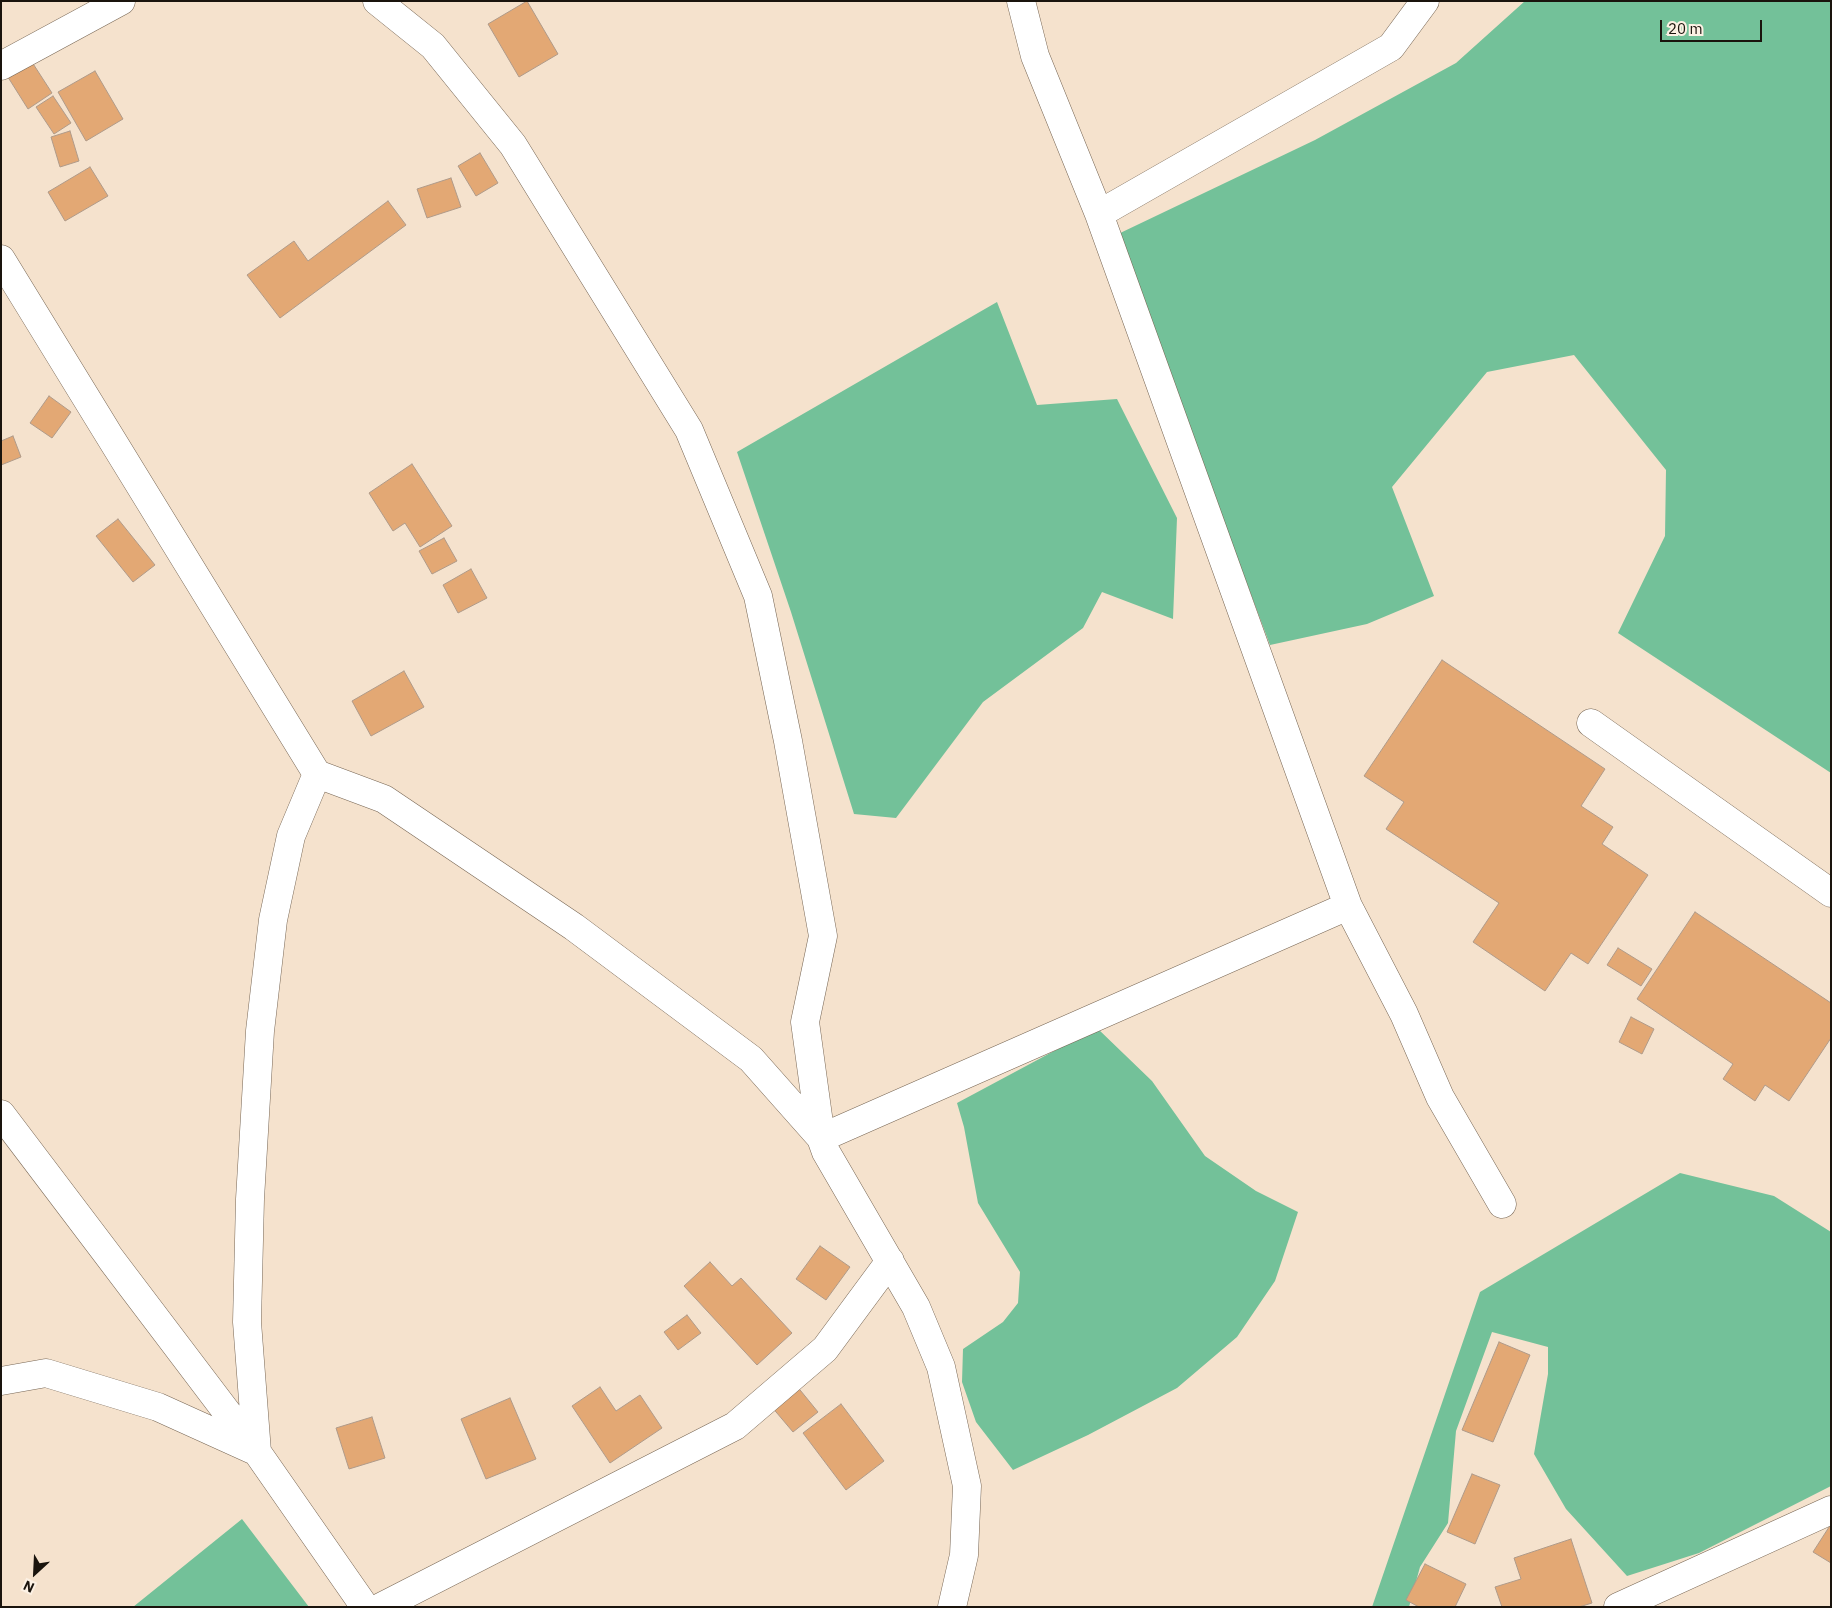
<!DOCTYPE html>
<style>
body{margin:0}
#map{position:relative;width:1832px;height:1608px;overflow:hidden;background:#f5e2cd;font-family:"IBM Plex Sans",sans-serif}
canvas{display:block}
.frame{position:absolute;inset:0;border:2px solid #1a140d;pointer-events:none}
.north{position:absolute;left:10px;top:1548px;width:50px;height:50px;-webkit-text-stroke:4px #fcf1e4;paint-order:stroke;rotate:205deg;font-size:14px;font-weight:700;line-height:20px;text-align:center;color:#1a140d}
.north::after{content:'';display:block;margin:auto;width:18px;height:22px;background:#1a140d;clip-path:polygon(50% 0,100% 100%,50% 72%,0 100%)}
.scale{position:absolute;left:1660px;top:20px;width:102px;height:22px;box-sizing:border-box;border:2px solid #1a140d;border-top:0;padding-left:6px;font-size:15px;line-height:18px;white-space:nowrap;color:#1a140d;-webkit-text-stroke:4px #fcf1e4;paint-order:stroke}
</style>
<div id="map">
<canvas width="1832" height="1608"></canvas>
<div class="frame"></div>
<div class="north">N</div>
<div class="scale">20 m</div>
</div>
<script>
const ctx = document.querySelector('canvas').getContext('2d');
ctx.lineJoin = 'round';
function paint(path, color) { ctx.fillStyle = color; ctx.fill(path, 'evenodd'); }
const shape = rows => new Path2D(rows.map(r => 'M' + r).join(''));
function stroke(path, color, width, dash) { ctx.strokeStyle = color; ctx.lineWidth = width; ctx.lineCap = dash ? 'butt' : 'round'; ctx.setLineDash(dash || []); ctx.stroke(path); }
paint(shape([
 [1525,1,1831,1,1831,773,1618,633,1665,536,1666,470,1574,355,1487,372,1392,487,1434,596,1367,624,1270,645,1116,235,1315,140,1456,63],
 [997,302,1037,405,1117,399,1177,518,1173,619,1102,592,1083,628,983,702,896,818,854,814,791,612,737,452],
 [1097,1028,1152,1081,1205,1156,1256,1191,1298,1212,1275,1281,1237,1337,1177,1388,1088,1435,1013,1470,976,1422,962,1382,963,1349,1003,1322,1018,1303,1020,1272,978,1203,964,1127,957,1103],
 [1680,1173,1774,1196,1831,1232,1831,1486,1699,1553,1627,1576,1566,1509,1534,1454,1548,1374,1548,1347,1492,1332,1456,1431,1448,1523,1420,1567,1409,1607,1372,1607,1480,1292],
 [242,1519,309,1607,133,1607]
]), '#73c199');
const building = shape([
 [527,1,558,54,519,77,488,24,527,1],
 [30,59,52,93,28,109,6,74,30,59],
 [95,71,123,119,86,141,58,92,95,71],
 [53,96,71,123,54,134,36,107,53,96],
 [70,131,79,161,60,167,51,137,70,131],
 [480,153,498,183,476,196,458,166,480,153],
 [90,167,108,196,65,221,48,192,90,167],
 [451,178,461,207,427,218,417,189,451,178],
 [388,201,406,225,280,318,247,275,294,241,308,261,388,201],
 [49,396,71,412,52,438,30,423,49,396],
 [13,436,21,457,1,465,1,441,13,436],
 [412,464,452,526,420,547,405,523,393,531,369,493,412,464],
 [118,519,155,565,133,582,96,536,118,519],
 [444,538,457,561,432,574,419,551,444,538],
 [471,569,487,598,458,613,443,585,471,569],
 [1442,660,1605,769,1581,806,1613,827,1602,844,1648,875,1588,964,1571,953,1545,991,1473,942,1499,903,1386,829,1404,802,1364,776,1442,660],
 [404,671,424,707,371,736,352,701,404,671],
 [1695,912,1831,1003,1831,1038,1789,1101,1765,1085,1755,1101,1723,1079,1733,1064,1637,999,1695,912],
 [1618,948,1652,969,1641,986,1607,965,1618,948],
 [1631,1017,1654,1029,1642,1054,1619,1042,1631,1017],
 [820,1246,850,1267,826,1300,796,1279,820,1246],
 [710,1262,732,1286,741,1278,792,1333,757,1365,684,1286,710,1262],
 [687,1315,701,1333,678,1350,664,1332,687,1315],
 [1499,1342,1530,1355,1493,1442,1462,1430,1499,1342],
 [796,1385,818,1412,793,1432,771,1406,796,1385],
 [600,1387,616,1411,640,1395,662,1428,610,1463,572,1406,600,1387],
 [510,1398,536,1459,486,1479,461,1419,510,1398],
 [841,1404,884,1461,846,1490,803,1433,841,1404],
 [372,1417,385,1458,349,1469,336,1428,372,1417],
 [1472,1474,1500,1485,1475,1544,1447,1532,1472,1474],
 [1831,1524,1831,1563,1813,1552,1831,1524],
 [1571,1539,1592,1603,1579,1607,1502,1607,1495,1587,1521,1579,1514,1558,1571,1539],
 [1425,1564,1466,1584,1455,1607,1419,1607,1406,1600,1425,1564]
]);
paint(building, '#e3a874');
stroke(building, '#af9a89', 1);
const minor = shape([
 [377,1,433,46,513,145,689,430,758,596,788,741,823,936,805,1022,821,1138,826,1152,916,1307,941,1367,967,1486,964,1555,952,1607],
 [1021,1,1035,56,1099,214,1348,906,1404,1014,1440,1097,1502,1204],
 [1,66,121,1],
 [1099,214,1391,47,1425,1],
 [1,259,317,774,384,799,574,927,751,1059,821,1138],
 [1591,723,1831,893],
 [1,1114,257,1452,365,1607],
 [821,1138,1348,906],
 [1,1381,46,1373,158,1407,253,1450],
 [257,1452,247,1322,250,1199,260,1031,273,920,291,836,317,774],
 [381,1607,735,1426,825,1349,890,1261],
 [1618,1607,1831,1510]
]);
stroke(minor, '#776654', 29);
stroke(minor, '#fff', 28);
</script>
